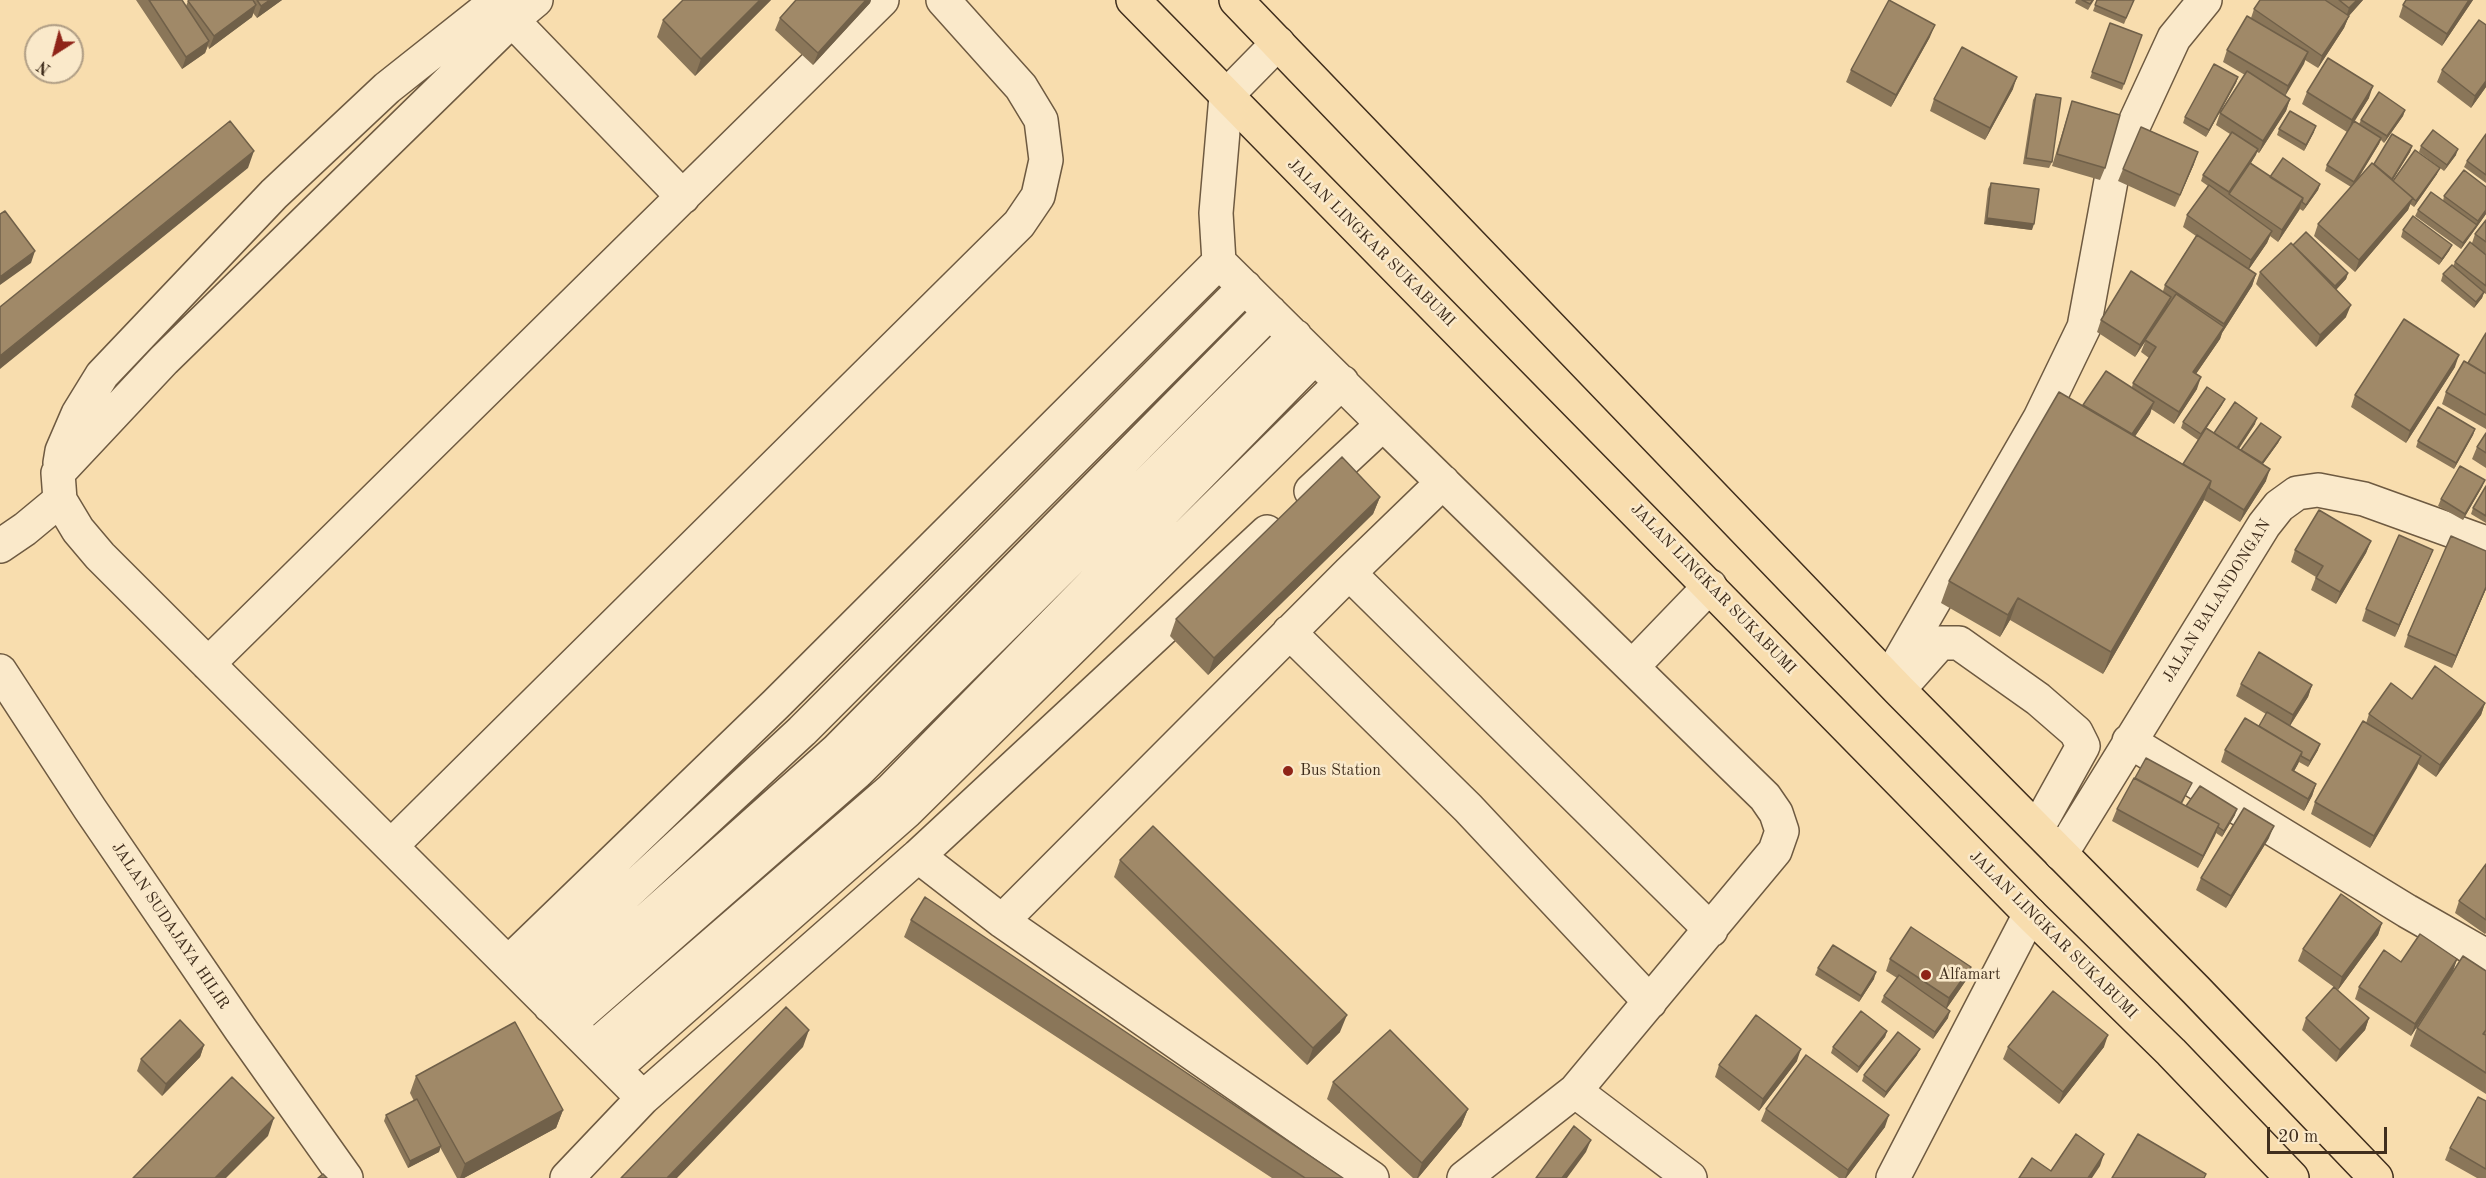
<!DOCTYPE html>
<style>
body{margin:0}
#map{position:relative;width:2486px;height:1178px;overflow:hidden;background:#f8ddae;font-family:"Old Standard TT",serif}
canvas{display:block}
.north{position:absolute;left:24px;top:24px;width:60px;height:60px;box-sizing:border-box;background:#fae9ca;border:2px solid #b09e85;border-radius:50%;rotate:216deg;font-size:16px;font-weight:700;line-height:24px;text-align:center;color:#402e1d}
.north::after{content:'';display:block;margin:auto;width:21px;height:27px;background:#8f2418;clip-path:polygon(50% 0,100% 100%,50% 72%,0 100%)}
.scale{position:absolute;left:2267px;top:1127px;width:120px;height:27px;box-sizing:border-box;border:3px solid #402e1d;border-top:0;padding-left:8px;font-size:18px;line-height:21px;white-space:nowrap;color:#402e1d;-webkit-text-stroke:4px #fae9ca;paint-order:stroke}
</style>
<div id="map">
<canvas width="2486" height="1178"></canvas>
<div class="north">N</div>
<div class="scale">20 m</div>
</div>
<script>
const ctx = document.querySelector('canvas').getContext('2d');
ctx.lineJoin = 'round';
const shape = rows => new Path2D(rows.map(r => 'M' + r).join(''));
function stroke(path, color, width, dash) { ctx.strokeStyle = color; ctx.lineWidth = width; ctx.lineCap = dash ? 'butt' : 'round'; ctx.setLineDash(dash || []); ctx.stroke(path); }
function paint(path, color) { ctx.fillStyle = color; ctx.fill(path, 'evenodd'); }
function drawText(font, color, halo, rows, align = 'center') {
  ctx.font = font + ' "Old Standard TT",serif'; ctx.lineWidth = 5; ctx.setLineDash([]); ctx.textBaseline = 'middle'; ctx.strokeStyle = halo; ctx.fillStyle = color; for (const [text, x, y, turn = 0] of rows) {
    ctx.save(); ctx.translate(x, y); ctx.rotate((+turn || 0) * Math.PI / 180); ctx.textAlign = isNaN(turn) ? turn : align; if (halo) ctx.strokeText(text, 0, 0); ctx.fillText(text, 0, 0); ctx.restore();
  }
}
const minor = shape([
 [536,0,512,20,164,360,58,473,60,500,78,530,100,556,643,1098],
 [512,20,683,197],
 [1278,43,1226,96,1216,213,1219,262,1383,424,1311,491],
 [1383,424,1765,797,1776,813,1782,831,1775,851,1575,1091,1464,1178],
 [60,463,62,451,78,414,102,375,274,194,387,88,498,0],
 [0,546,25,529,60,500],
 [1349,573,1711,930],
 [1289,632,1468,808,1650,1002],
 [208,664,882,0],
 [1632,667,1710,586],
 [0,671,90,809,241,1030,346,1178],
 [1889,679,2040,418,2084,327,2113,170,2174,38,2205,0],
 [1900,688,1940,643,1959,643,2038,699,2076,732,2083,746,2037,829],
 [2129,741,2407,911,2486,956],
 [391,846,1019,224,1038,196,1046,160,1041,120,1021,87,943,0],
 [2061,854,2264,525,2279,506,2297,493,2318,490,2364,499,2486,543],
 [918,856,1002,921,1372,1178],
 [1002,921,1349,573,1443,482],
 [508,963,776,704,1219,262],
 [529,984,802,731,1245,287],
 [550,1006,837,750,1270,312],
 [569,1024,857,772,1295,336],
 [593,1048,891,790,1315,357],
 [614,1069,907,811,1342,382],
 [1575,1091,1690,1178],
 [567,1178,643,1098,918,856,1267,532],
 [1893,1178,2030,914]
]);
const major = shape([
 [1133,0,2030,914,2171,1052,2292,1178],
 [1236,0,1899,690,2196,990,2376,1178]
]);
stroke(minor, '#6e5a41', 36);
stroke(major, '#402e1d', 36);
stroke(minor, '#fae9ca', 33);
stroke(major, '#f8ddae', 33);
paint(shape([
 [136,0,182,0,186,6,188,1,189,0,282,0,257,18,253,13,252,17,209,49,208,46,205,53,182,69],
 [771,0,695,76,657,37,663,20],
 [796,0,871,0,870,3,813,65,775,30,780,18],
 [2076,0,2094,0,2088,10,2075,3],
 [2097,0,2134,0,2124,24,2093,11],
 [2260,0,2363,0,2349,16,2344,28,2318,68,2305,60,2285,95,2290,99,2286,111,2259,153,2257,152,2251,163,2270,177,2320,184,2318,190,2303,211,2300,209,2278,242,2270,236,2267,243,2249,269,2256,274,2252,286,2222,333,2220,339,2196,374,2197,389,2174,424,2151,409,2150,414,2135,436,2183,464,2198,440,2181,428,2183,422,2222,405,2206,429,2214,433,2255,424,2239,449,2241,450,2281,437,2278,443,2263,464,2266,481,2240,522,2204,500,2103,674,2010,620,2000,637,1941,603,1949,581,2083,405,2132,387,2133,383,2149,358,2141,352,2145,342,2135,357,2097,332,2101,320,2163,291,2165,285,2196,236,2183,227,2187,215,2208,186,2201,181,2203,175,2230,134,2216,125,2220,113,2245,75,2223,62,2227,50,2251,18,2254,9],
 [2473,0,2442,46,2399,17,2403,5],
 [2110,23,2142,35,2122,90,2090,78],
 [1930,37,1891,107,1846,82,1851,70],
 [2442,70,2486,87,2471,108,2437,82],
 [2238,77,2236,83,2206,137,2183,123,2185,117],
 [2013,89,1985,140,1930,111,1934,99],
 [2307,92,2369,98,2354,121,2359,124,2361,120,2405,110,2403,116,2384,143,2381,140,2379,144,2358,179,2374,164,2412,146,2410,152,2392,181,2393,181,2437,174,2414,207,2410,204,2408,210,2355,272,2314,236,2318,224,2351,187,2325,171,2327,165,2347,132,2302,104],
 [2036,94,2052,162,2049,168,2023,164,2033,100],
 [2072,101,2105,168,2100,180,2052,166],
 [2279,129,2314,132,2304,151,2277,135],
 [2486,134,2486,183,2464,167,2467,161],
 [2421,146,2456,155,2444,171,2419,152],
 [2194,164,2175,207,2118,181,2123,169],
 [1991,183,2032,230,1984,224,1988,189],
 [2444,196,2486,214,2461,249,2415,216,2418,210,2443,201],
 [2486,220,2486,294,2484,293,2482,298,2474,308,2441,281,2443,274,2453,266,2455,262,2472,243,2475,234],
 [2403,230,2452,245,2449,251,2439,265,2401,237],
 [2293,245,2348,273,2346,279,2336,290,2346,317,2316,347,2256,284,2260,272],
 [2486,333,2486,429,2442,404,2446,392,2468,363],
 [2455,367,2406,443,2351,407,2355,395],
 [2475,429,2473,435,2454,469,2416,447,2418,441],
 [2486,433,2486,468,2472,459,2477,447],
 [2485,480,2482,487,2463,520,2438,506,2441,499],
 [2486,486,2486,523,2471,514,2473,508],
 [1380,497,1373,514,1208,675,1170,636,1176,619],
 [2371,541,2366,553,2336,604,2311,590,2316,577,2291,562,2295,550],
 [2433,550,2428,562,2395,637,2362,621,2366,609],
 [2486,589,2452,668,2404,647,2408,635],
 [2241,684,2312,685,2308,697,2290,726,2318,750,2308,767,2299,762,2294,771,2316,784,2312,796,2304,811,2221,762,2225,750,2259,726,2266,714,2236,696],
 [2412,699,2485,703,2481,715,2436,777,2418,764,2370,848,2311,814,2315,802,2366,723,2369,714],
 [2192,783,2182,804,2186,806,2235,815,2222,837,2216,833,2198,868,2112,821,2117,809],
 [2269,838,2226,908,2196,890,2201,878],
 [1120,860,1340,1032,1307,1065,1114,877],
 [2486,864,2486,933,2485,934,2455,913,2459,901],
 [911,920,1343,1178,1272,1178,904,937],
 [2382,923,2378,935,2338,990,2298,961,2303,949],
 [1890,959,1967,979,1946,1009,1948,1018,1933,1039,1881,1002,1884,996,1897,978,1886,971],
 [2457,959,2453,971,2411,1036,2355,999,2359,987,2401,962],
 [1818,968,1874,979,1859,1002,1815,975],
 [2486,971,2486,1094,2410,1046,2417,1028],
 [2306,1018,2369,1018,2365,1030,2336,1062,2302,1030],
 [1887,1031,1885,1037,1857,1073,1831,1053,1833,1047],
 [204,1045,200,1057,162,1096,137,1071,141,1059],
 [2008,1047,2104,1047,2059,1104,2003,1059],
 [1917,1055,1884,1098,1862,1081,1864,1075],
 [1797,1061,1759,1111,1715,1077,1719,1065],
 [416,1076,563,1110,556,1128,464,1178,457,1178,440,1147,439,1152,408,1168,384,1121,386,1115,414,1101,410,1093],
 [1333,1082,1468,1109,1461,1126,1418,1178,1413,1178,1327,1099],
 [2486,1101,2486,1178,2477,1178,2445,1160,2450,1148],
 [1766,1109,1885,1127,1846,1178,1839,1178,1761,1121]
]), '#8a7659');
paint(shape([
 [270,0,282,0,257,18,261,6],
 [760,0,771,0,695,76,701,59],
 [866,0,871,0,870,3,813,65,818,53],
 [2357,0,2363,0,2345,20,2349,8],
 [2469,0,2473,0,2442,46,2447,34],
 [256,5,252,17,209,49,214,36],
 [2349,16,2344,28,2318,68,2322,56],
 [1935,25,1930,37,1891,107,1896,95],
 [209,41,205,53,182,69,186,57],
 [2308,52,2304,64,2284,98,2288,86],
 [2017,77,2013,89,1985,140,1990,128],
 [2238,77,2236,83,2206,137,2209,130],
 [2486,81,2486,87,2471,108,2475,96],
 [2373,86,2369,98,2348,132,2352,120],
 [2290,99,2286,111,2259,153,2263,141],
 [2405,110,2403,116,2384,143,2387,136],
 [2316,126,2314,132,2304,151,2306,145],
 [2381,138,2379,144,2352,188,2354,182],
 [2412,146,2410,152,2389,186,2392,179],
 [2258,149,2256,155,2230,195],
 [2458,149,2456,155,2444,171,2447,165],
 [254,151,248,168,0,369,0,356],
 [2198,152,2194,164,2175,207,2180,195],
 [2440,168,2437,174,2414,207,2416,201],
 [2320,184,2318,190,2303,211,2306,205],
 [2303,198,2299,210,2278,242,2282,230],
 [2413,198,2408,210,2355,272,2359,260],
 [2486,210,2486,214,2461,249,2463,243],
 [1987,218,2034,224,2032,230,1984,224],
 [2272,231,2267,243,2247,272,2251,260],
 [2452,245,2449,251,2439,265,2442,259],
 [35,251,31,263,0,285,0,277],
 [2348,273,2346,279,2333,293,2335,286],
 [2256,274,2252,286,2222,333,2220,339,2189,384,2193,372,2223,329,2224,324],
 [2484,292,2482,298,2474,308,2476,302],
 [2171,297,2166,309,2135,357,2140,345],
 [2351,305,2346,317,2316,347,2320,335],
 [2459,355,2455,367,2406,443,2410,431],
 [2201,377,2197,389,2174,424,2179,412],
 [2225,399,2222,405,2198,440,2201,434],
 [2154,402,2150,414,2124,453,2128,441],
 [2257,418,2255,424,2233,457,2236,451],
 [2475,429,2473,435,2454,469,2456,463],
 [2281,437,2278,443,2257,472,2259,466],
 [2270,469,2266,481,2240,522,2244,510],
 [2485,480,2482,487,2463,520,2465,514],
 [2211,481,2203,502,2103,674,2111,652],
 [1380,497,1373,514,1208,675,1214,658],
 [2371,541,2366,553,2336,604,2340,592],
 [2433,550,2428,562,2395,637,2399,625],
 [2486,587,2486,589,2452,668,2456,656],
 [2018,598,2010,620,2000,637,2008,615],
 [2312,685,2308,697,2289,727,2293,715],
 [2485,703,2481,715,2436,777,2440,765],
 [2320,744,2318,750,2308,767,2310,761],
 [2302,752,2298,764,2288,782,2292,770],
 [2421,756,2417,768,2370,848,2374,836],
 [2316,784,2312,796,2304,811,2308,799],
 [2237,809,2235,815,2222,837,2224,831],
 [2219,824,2215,836,2198,868,2203,856],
 [2274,826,2269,838,2226,908,2231,896],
 [2382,923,2378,935,2338,990,2342,977],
 [2457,959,2453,971,2411,1036,2415,1024],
 [1971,967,1967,979,1945,1011,1949,998],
 [1876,972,1874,979,1859,1002,1861,996],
 [1950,1011,1948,1018,1933,1039,1935,1032],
 [1347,1015,1340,1032,1307,1065,1313,1048],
 [2369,1018,2365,1030,2336,1062,2340,1050],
 [809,1030,803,1047,677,1178,667,1178],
 [1887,1031,1885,1037,1857,1073,1859,1067],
 [2108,1035,2104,1047,2059,1104,2063,1092],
 [204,1045,200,1057,162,1096,166,1084],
 [1801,1049,1797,1061,1759,1111,1763,1099],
 [1920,1049,1917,1055,1884,1098,1886,1092],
 [1468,1109,1461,1126,1418,1178,1417,1178,1422,1163],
 [563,1110,556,1128,464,1178,460,1178,465,1164],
 [1889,1115,1885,1127,1846,1178,1845,1178,1848,1170],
 [274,1118,268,1136,226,1178,215,1178],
 [1591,1140,1586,1152,1567,1178,1562,1178],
 [441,1146,439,1152,408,1168,410,1161],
 [2104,1154,2100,1166,2092,1178,2088,1178]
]), '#706049');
const building = shape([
 [149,0,182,0,209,41,186,57,149,0],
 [189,0,253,0,256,5,214,36,188,1,189,0],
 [257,0,270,0,261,6,257,0],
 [683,0,760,0,701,59,663,20,683,0],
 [796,0,866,0,818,53,780,18,796,0],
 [1889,0,1935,25,1896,95,1851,70,1889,0],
 [2082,0,2093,0,2090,4,2082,0],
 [2097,0,2134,0,2126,18,2095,5,2097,0],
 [2260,0,2325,0,2349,16,2322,56,2254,9,2260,0],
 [2339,0,2357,0,2349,8,2339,0],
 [2406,0,2469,0,2447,34,2403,5,2406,0],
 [2247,16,2308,52,2288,86,2227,50,2247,16],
 [2479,20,2486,25,2486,81,2475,96,2442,70,2479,20],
 [2110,23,2142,35,2124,84,2092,72,2110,23],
 [1962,47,2017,77,1990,128,1934,99,1962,47],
 [2328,58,2373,86,2352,120,2307,92,2328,58],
 [2214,64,2238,77,2209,130,2185,117,2214,64],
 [2247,71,2290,99,2263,141,2220,113,2247,71],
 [2379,92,2405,110,2387,136,2361,120,2379,92],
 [2036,94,2061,98,2052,162,2026,158,2036,94],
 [2072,101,2120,115,2105,168,2057,154,2072,101],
 [2290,111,2316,126,2306,145,2279,129,2290,111],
 [230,121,254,151,0,356,0,307,230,121],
 [2354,121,2381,138,2354,182,2327,165,2354,121],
 [2141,127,2198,152,2180,195,2123,169,2141,127],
 [2433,130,2458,149,2447,165,2421,146,2433,130],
 [2232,132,2258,149,2229,192,2203,175,2232,132],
 [2392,134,2412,146,2392,179,2374,164,2392,134],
 [2486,134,2486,175,2467,161,2486,134],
 [2415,150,2440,168,2416,201,2393,181,2415,150],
 [2283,158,2320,184,2306,205,2302,202,2303,198,2270,177,2283,158],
 [2250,163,2303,198,2282,230,2229,194,2250,163],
 [2372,163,2413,198,2359,260,2318,224,2372,163],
 [2464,170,2486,187,2486,210,2478,221,2444,196,2464,170],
 [1991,183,2039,189,2034,224,1987,218,1991,183],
 [2209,185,2272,231,2251,260,2187,215,2209,185],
 [2431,192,2477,225,2463,243,2418,210,2431,192],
 [5,211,35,251,0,277,0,214,5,211],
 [2413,216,2452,245,2442,259,2403,230,2413,216],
 [2486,220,2486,242,2475,234,2486,220],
 [2306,232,2348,273,2335,286,2293,245,2306,232],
 [2197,235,2256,274,2224,324,2165,285,2197,235],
 [2470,242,2486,255,2486,286,2455,262,2470,242],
 [2291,243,2351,305,2320,335,2260,272,2291,243],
 [2452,265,2484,292,2476,302,2443,274,2452,265],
 [2131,271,2171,297,2140,345,2101,320,2131,271],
 [2176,294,2224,327,2193,372,2201,377,2179,412,2133,383,2156,347,2145,340,2176,294],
 [2404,319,2459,355,2410,431,2355,395,2404,319],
 [2486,333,2486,374,2468,363,2486,333],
 [2464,361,2486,374,2486,415,2446,392,2464,361],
 [2106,371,2154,402,2132,434,2083,405,2106,371],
 [2207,387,2225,399,2201,434,2183,422,2207,387],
 [2059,392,2211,481,2111,652,2018,598,2008,615,1949,581,2059,392],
 [2235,402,2257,418,2237,448,2214,433,2235,402],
 [2438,407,2475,429,2456,463,2418,441,2438,407],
 [2261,423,2281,437,2262,463,2241,450,2261,423],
 [2206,428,2270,469,2244,510,2209,488,2211,481,2183,464,2206,428],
 [2486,433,2486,453,2477,447,2486,433],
 [1342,457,1380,497,1214,658,1176,619,1342,457],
 [2460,466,2485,480,2465,514,2441,499,2460,466],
 [2486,486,2486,516,2473,508,2486,486],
 [2319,510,2371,541,2340,592,2316,578,2323,566,2295,550,2319,510],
 [2399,535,2433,550,2399,625,2366,609,2399,535],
 [2451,536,2486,551,2486,587,2456,656,2408,635,2451,536],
 [2259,652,2312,685,2293,715,2241,684,2259,652],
 [2435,666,2485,703,2440,765,2369,714,2391,683,2412,699,2435,666],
 [2267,712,2320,744,2310,761,2301,756,2302,752,2259,726,2267,712],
 [2245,718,2302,752,2292,770,2316,784,2308,799,2225,750,2245,718],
 [2363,721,2421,756,2374,836,2315,802,2363,721],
 [2146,758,2192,783,2181,803,2135,778,2146,758],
 [2134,778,2219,824,2203,856,2117,809,2134,778],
 [2200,786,2237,809,2224,831,2218,827,2219,824,2186,806,2200,786],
 [2244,808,2274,826,2231,896,2201,878,2244,808],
 [1153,826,1347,1015,1313,1048,1120,860,1153,826],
 [2486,864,2486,920,2459,901,2486,864],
 [2341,894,2382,923,2342,977,2303,949,2341,894],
 [925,897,1343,1178,1305,1178,911,920,925,897],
 [1911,927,1971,967,1949,998,1890,959,1911,927],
 [2420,934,2457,959,2415,1024,2359,987,2384,950,2401,962,2420,934],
 [1833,945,1876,972,1861,996,1818,968,1833,945],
 [2463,956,2486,971,2486,1030,2483,1034,2486,1035,2486,1073,2417,1028,2463,956],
 [1899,975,1950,1011,1935,1032,1884,996,1899,975],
 [2334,987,2369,1018,2340,1050,2306,1018,2334,987],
 [2053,991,2108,1035,2063,1092,2008,1047,2053,991],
 [786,1007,809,1030,667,1178,621,1178,786,1007],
 [1861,1011,1887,1031,1859,1067,1833,1047,1861,1011],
 [1756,1015,1801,1049,1763,1099,1719,1065,1756,1015],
 [180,1020,204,1045,166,1084,141,1059,180,1020],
 [515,1022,563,1110,465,1164,416,1076,515,1022],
 [1390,1030,1468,1109,1422,1163,1333,1082,1390,1030],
 [1898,1032,1920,1049,1886,1092,1864,1075,1898,1032],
 [1806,1055,1889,1115,1848,1170,1766,1109,1806,1055],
 [232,1077,274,1118,215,1178,133,1178,232,1077],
 [2478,1097,2486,1101,2486,1169,2450,1148,2478,1097],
 [417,1099,441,1146,410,1161,386,1115,417,1099],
 [1574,1126,1591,1140,1562,1178,1536,1178,1574,1126],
 [2076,1134,2104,1154,2088,1178,2019,1178,2032,1158,2051,1171,2076,1134],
 [2138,1134,2206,1174,2204,1178,2112,1178,2138,1134],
 [323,1174,327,1178,318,1178,323,1174]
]);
paint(building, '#a08968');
stroke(building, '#706049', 1.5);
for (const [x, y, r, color] of [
 [1288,771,6,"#8f2418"],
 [1926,975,6,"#8f2418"]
]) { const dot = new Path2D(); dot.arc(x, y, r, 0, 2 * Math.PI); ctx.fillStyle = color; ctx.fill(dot); stroke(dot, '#fae9ca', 2); }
drawText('16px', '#402e1d', '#fae9ca', [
 ["JALAN LINGKAR SUKABUMI",1371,243,45],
 ["JALAN LINGKAR SUKABUMI",1713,589,46],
 ["JALAN BALANDONGAN",2217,601,-58],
 ["JALAN SUDAJAYA HILIR",170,926,56],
 ["JALAN LINGKAR SUKABUMI",2053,935,45]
]);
drawText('16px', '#402e1d', '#fae9ca', [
 ["Bus Station",1300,771],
 ["Alfamart",1938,975]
], 'left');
</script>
